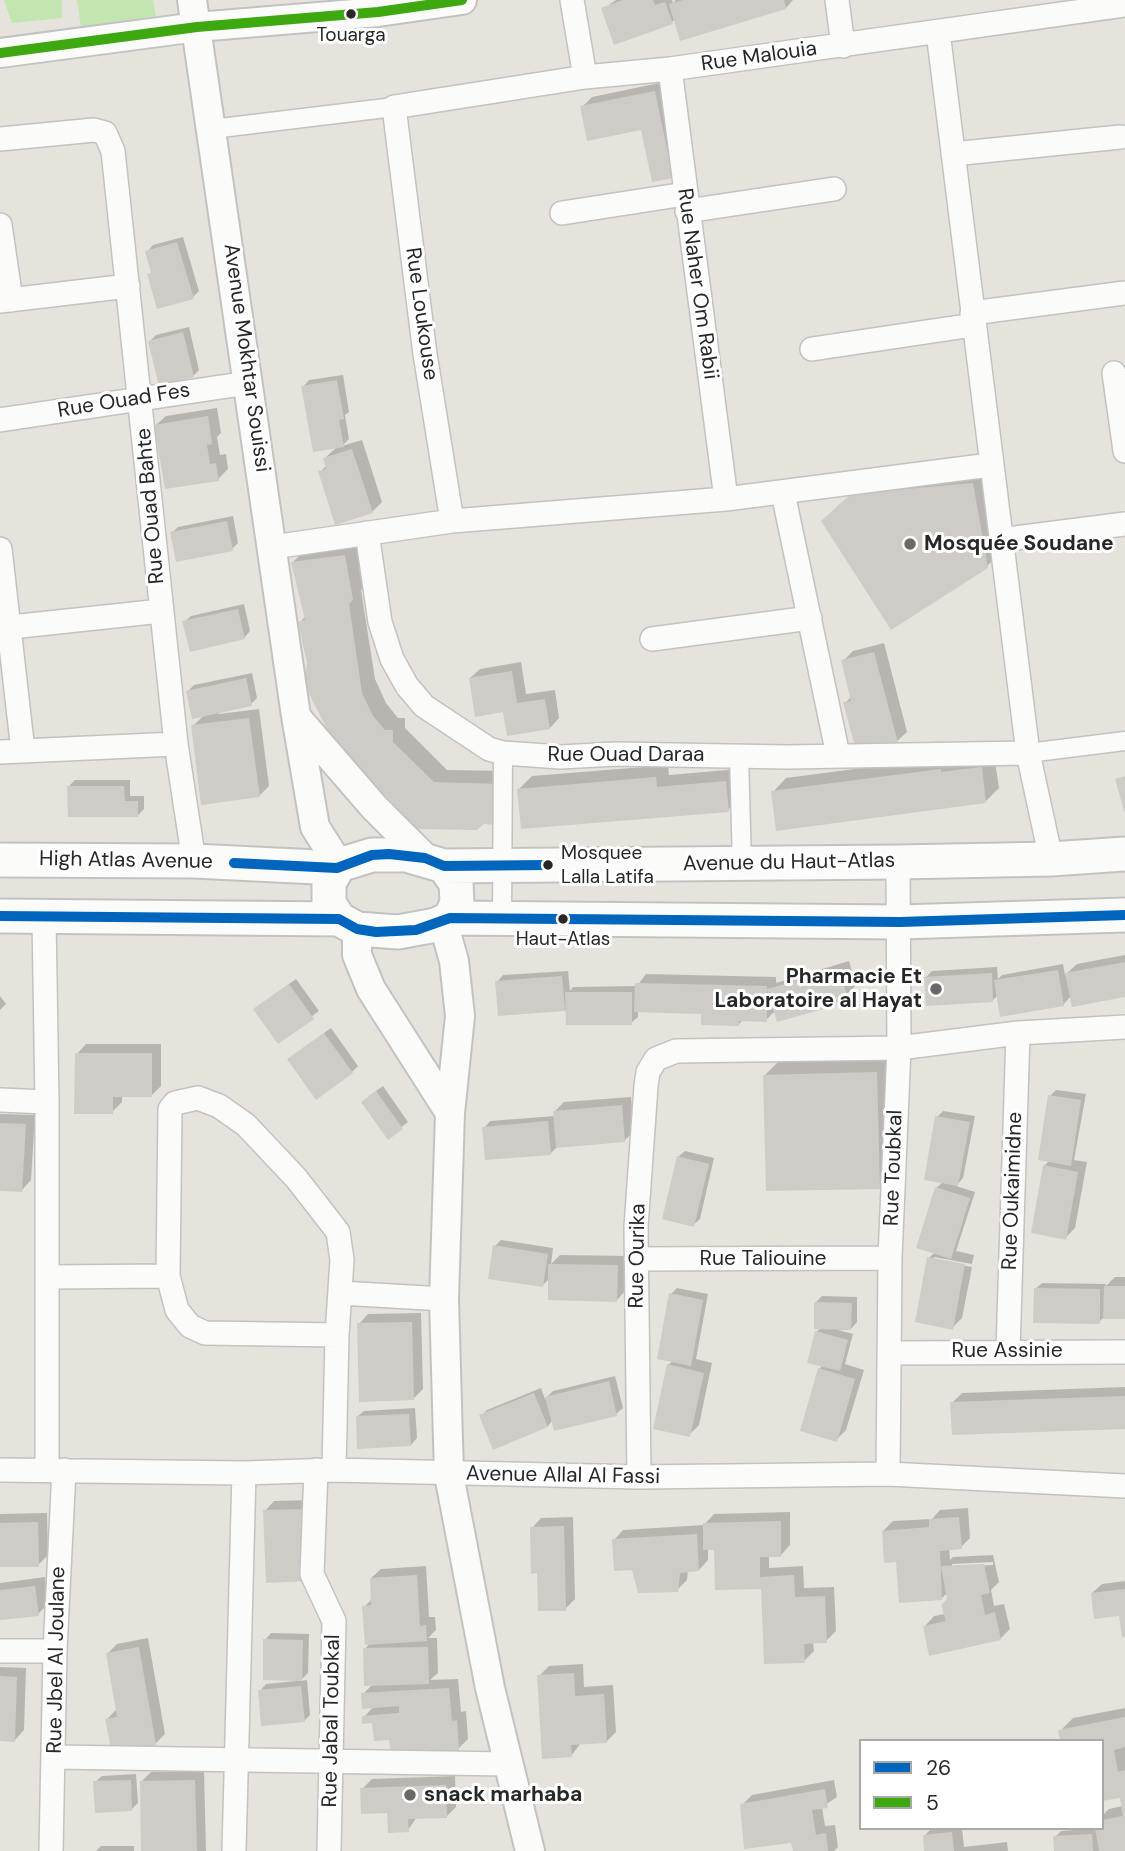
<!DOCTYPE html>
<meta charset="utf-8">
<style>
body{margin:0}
#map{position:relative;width:1125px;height:1851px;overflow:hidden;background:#e6e3dc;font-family:"DM Sans",sans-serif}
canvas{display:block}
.legend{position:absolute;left:859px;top:1739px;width:245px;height:91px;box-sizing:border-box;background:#fff;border:2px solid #a9a9a9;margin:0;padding:9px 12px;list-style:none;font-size:21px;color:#272727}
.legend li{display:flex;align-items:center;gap:14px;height:35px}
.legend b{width:35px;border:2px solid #a9a9a9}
</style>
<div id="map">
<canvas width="1125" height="1851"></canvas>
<ul class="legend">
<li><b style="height:9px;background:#0065bd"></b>26</li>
<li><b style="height:9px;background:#3ea810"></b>5</li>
</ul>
</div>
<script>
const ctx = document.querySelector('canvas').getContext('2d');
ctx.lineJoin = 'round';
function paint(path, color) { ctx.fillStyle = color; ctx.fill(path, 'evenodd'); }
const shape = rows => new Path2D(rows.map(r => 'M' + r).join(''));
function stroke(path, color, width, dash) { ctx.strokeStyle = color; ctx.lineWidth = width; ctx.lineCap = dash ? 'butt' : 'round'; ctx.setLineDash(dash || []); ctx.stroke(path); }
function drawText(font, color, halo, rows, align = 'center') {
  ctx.font = font + ' "DM Sans",sans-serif'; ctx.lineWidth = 6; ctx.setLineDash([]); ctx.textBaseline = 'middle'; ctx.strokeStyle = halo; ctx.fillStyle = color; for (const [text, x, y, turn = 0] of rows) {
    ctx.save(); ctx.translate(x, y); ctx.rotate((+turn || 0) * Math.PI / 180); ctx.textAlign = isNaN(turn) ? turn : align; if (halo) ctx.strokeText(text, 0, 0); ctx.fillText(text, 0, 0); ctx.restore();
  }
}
paint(shape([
 [4,0,62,0,62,18,12,23],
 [77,0,153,0,156,16,81,28]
]), '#c2e5b1');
paint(shape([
 [616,0,672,0,673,3,676,0,793,0,786,8,675,19,672,22,603,9],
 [664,82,682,166,672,176,643,128,582,107,592,97],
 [183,237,199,291,193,297,149,275,152,272,147,252,153,245],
 [189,327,199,370,193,376,150,341,156,335],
 [343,375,349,412,345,415,349,439,342,446,362,440,382,502,372,512,320,472,327,465,325,458,337,447,303,387,309,380],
 [217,408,221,433,217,437,220,455,226,454,228,469,218,479,156,425,166,416],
 [986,470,1000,553,987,566,836,508,866,482],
 [233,516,238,543,232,549,172,533,178,527],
 [358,542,365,585,361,590,375,679,386,703,398,718,405,718,405,728,447,770,510,771,483,823,476,829,309,663,300,622,306,616,293,562,306,549],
 [244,604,250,631,244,638,184,622,191,616],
 [884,643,907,732,897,741,845,703,852,696,843,661,853,651],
 [521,662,526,694,555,690,559,718,550,728,505,710,470,678,480,669],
 [252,673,257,698,251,704,218,711,219,714,259,709,269,786,259,796,193,726,205,714,188,691,194,685],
 [994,755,999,788,986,801,773,792,786,778,953,756],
 [668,765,669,775,739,769,741,797,728,810,519,789,532,776],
 [75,780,130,780,130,796,144,796,144,809,137,816,69,786],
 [1125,955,1125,995,1071,996,1063,1005,998,995,993,1000,926,977,932,971,997,967,998,979,1002,975,1063,964,1065,975,1077,964],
 [849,961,856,985,837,1004,775,1011,766,1020,743,1020,738,1025,703,1013,638,1011,638,1017,631,1023,567,1010,500,1014,497,982,503,975,568,971,570,991,573,987,637,986,646,974,776,977,776,983],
 [296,979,319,1011,279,1041,262,1003],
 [0,996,6,1004,0,1010],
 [331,1028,358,1066,352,1072,296,1053],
 [86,1044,161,1044,161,1086,151,1096,122,1096,122,1102,112,1112,77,1054],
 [890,1060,892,1174,879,1187,765,1075,778,1062],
 [383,1086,408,1122,388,1138,369,1096],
 [1056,1090,1086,1094,1074,1160,1087,1162,1075,1228,1065,1238,1044,1166,1050,1160,1050,1096],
 [631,1097,634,1131,624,1141,557,1147,551,1153,484,1128,490,1121,555,1116,554,1112,564,1102],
 [943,1111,975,1116,963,1178,956,1186,975,1192,956,1251,974,1255,972,1264,934,1257,934,1260,972,1267,962,1318,952,1328,929,1258,935,1252,936,1188,943,1182,937,1117],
 [0,1114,35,1115,31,1180,22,1190,0,1189],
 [685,1151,714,1158,700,1219,693,1225,678,1157],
 [501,1240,553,1248,551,1264,560,1255,627,1256,626,1290,617,1300,550,1278,543,1285,495,1246],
 [1115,1277,1125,1277,1125,1318,1104,1317,1099,1322,1035,1289,1042,1283,1106,1284,1106,1286],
 [677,1288,708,1294,696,1359,712,1363,699,1425,689,1435,668,1365,673,1361,671,1294],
 [822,1296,857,1297,857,1322,851,1329,838,1330,853,1334,845,1364,864,1370,846,1430,836,1440,819,1369,823,1365,816,1332,821,1328,816,1302],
 [421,1313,423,1389,413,1399,359,1324,368,1314],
 [615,1376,623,1408,616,1414,553,1420,548,1426,494,1447,481,1416,487,1410,541,1388,545,1399,553,1391],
 [1125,1387,1125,1427,952,1403,962,1393],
 [415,1408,417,1438,411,1445,357,1417,364,1411],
 [315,1500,318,1570,265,1511,274,1501],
 [968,1508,970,1538,961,1547,949,1548,950,1560,953,1557,993,1555,999,1582,991,1590,994,1606,1004,1604,1010,1629,1000,1639,925,1626,934,1616,945,1614,948,1592,942,1598,897,1560,883,1531,893,1521,932,1519,940,1510],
 [993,1562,993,1565,952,1567,952,1564],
 [790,1512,790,1545,781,1555,769,1555,769,1568,803,1566,804,1588,834,1587,836,1631,826,1641,813,1642,814,1651,804,1661,763,1587,716,1548,708,1548,708,1560,699,1570,688,1570,687,1580,677,1590,633,1568,614,1540,623,1530,704,1525,714,1514],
 [47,1513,48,1555,38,1565,0,1565,0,1514],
 [573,1517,575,1599,565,1609,539,1572,532,1528,541,1518],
 [426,1566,429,1617,435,1617,436,1630,428,1638,437,1638,438,1673,430,1680,458,1679,461,1712,466,1711,468,1739,458,1749,391,1738,374,1721,364,1717,374,1706,363,1694,373,1684,365,1649,370,1643,364,1607,373,1598,371,1578,381,1569],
 [45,1577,48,1604,38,1614,0,1619,0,1583],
 [1125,1581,1125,1635,1121,1614,1092,1593,1102,1584],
 [271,1633,309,1634,308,1673,300,1681,307,1680,310,1715,304,1721,260,1691,266,1684,296,1681,265,1640],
 [148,1638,165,1734,155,1744,107,1719,117,1709,108,1653,117,1644],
 [583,1664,584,1687,613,1685,616,1732,606,1742,581,1743,571,1756,539,1676,549,1666],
 [0,1667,26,1668,24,1730,15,1740,0,1739],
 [1125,1708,1125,1851,1056,1851,1055,1837,1061,1831,1102,1828,1102,1816,1109,1809,1123,1806,1102,1741,1060,1731,1073,1718],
 [204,1771,206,1851,161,1851,141,1782,151,1772],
 [136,1774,138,1803,132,1809,95,1782,102,1776],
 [455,1776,456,1807,447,1816,417,1817,408,1830,362,1789,372,1779],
 [834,1780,837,1797,822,1807,825,1826,835,1825,838,1847,834,1851,794,1851,793,1841,742,1805,752,1795],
 [932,1828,962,1828,964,1847,1007,1842,1008,1851,926,1851,924,1836],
 [101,1846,134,1846,134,1851,96,1851]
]), '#0003');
paint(shape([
 [623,0,653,0,655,5,665,2,673,24,614,45,601,8],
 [683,0,784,0,786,9,680,41,669,4],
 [655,91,673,178,652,182,641,130,587,141,580,106],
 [177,242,194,299,157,309,147,274,151,273,145,251],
 [183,332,194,377,159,386,148,341],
 [337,380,344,419,339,420,344,447,313,452,301,386],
 [208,416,212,444,207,445,210,464,216,463,219,481,165,489,154,425],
 [352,449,373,513,335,525,318,471,326,469,323,458],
 [973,483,988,568,891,630,821,521,851,494],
 [227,521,233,551,176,562,170,532],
 [345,555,353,600,349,604,362,693,373,716,385,730,393,730,393,742,434,782,497,784,496,825,484,824,477,830,417,829,364,773,343,760,304,684,307,663,298,622,305,620,291,562],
 [238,609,245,639,190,652,182,621],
 [874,652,898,743,857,754,843,702,851,701,841,660],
 [512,671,517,703,545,699,550,729,507,736,503,712,475,717,469,678],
 [246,678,252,706,192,719,186,691],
 [249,718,260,797,201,805,191,725],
 [982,767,986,803,776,831,771,791,941,769,941,772],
 [1125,776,1125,811,1124,811,1115,779],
 [656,777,657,787,726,781,729,812,521,829,517,789],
 [67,786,124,786,125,801,138,801,138,817,68,817],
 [1125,962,1125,997,1072,1007,1065,973],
 [840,969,847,996,837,999,838,1005,777,1022,767,989],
 [1058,970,1064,1006,1000,1017,994,980],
 [992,973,993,1002,926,1006,924,977],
 [562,976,565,1011,498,1016,495,981],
 [635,983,767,986,767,1022,739,1021,739,1026,701,1025,701,1014,634,1012],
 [289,984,314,1019,278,1044,253,1009],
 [565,992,632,992,632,1025,566,1025],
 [324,1033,353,1073,316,1100,287,1059],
 [75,1053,152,1053,152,1097,113,1097,113,1114,74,1114],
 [877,1072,880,1189,766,1191,763,1075],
 [376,1091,403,1129,388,1140,361,1102],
 [1048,1095,1081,1100,1071,1166,1038,1160],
 [622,1105,625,1142,556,1148,553,1111],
 [935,1116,970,1122,958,1186,924,1180],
 [548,1121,551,1155,485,1160,482,1127],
 [0,1123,26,1124,22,1192,0,1191],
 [677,1156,709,1164,694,1227,662,1219],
 [1043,1165,1078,1172,1066,1240,1031,1233],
 [935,1187,970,1198,951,1259,916,1248],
 [493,1245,548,1254,543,1287,488,1279],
 [927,1257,965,1264,953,1330,915,1322],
 [548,1264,618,1265,617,1302,548,1300],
 [1104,1286,1125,1286,1125,1319,1103,1319],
 [1034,1288,1100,1289,1100,1324,1033,1323],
 [669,1293,703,1300,691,1366,657,1359],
 [814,1302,852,1303,851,1330,814,1329],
 [412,1322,414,1400,359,1402,357,1323],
 [815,1331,848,1340,840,1371,807,1363],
 [667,1364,704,1373,690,1437,653,1429],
 [818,1368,855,1379,837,1442,800,1431],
 [609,1381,617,1416,554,1431,545,1397],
 [534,1393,548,1427,493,1450,479,1415],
 [1125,1396,1125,1429,952,1435,950,1402],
 [409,1414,411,1446,357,1449,356,1416],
 [306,1509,309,1581,266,1583,263,1510],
 [959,1517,962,1549,940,1551,942,1600,899,1603,896,1562,884,1563,882,1531,929,1527,929,1519],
 [781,1521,781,1557,760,1557,760,1577,794,1575,795,1597,825,1596,827,1643,804,1644,805,1663,764,1664,761,1589,715,1590,714,1550,703,1550,703,1523],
 [38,1522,39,1567,0,1567,0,1523],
 [564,1526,566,1611,538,1611,537,1573,531,1574,530,1527],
 [697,1534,699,1571,680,1573,678,1592,638,1593,632,1570,614,1571,612,1539],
 [984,1564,990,1593,981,1595,985,1615,995,1612,1001,1640,929,1656,923,1626,946,1621,941,1605,947,1599,941,1566],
 [417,1575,420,1626,426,1625,427,1641,365,1645,362,1606,371,1605,370,1578],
 [35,1586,39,1616,0,1620,0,1590],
 [1125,1589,1125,1637,1122,1637,1119,1616,1094,1619,1091,1593],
 [263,1639,303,1640,302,1681,263,1680],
 [139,1647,156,1745,112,1753,105,1719,117,1717,106,1653],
 [428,1647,429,1684,364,1686,363,1648],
 [574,1673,575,1696,604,1694,607,1743,571,1745,572,1757,542,1759,537,1675],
 [0,1676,17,1677,15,1742,0,1741],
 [301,1686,305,1722,261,1726,258,1690],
 [449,1688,452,1721,457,1720,459,1751,391,1755,389,1740,374,1741,372,1723,362,1724,362,1716,399,1713,399,1706,362,1709,361,1693],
 [1125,1717,1125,1747,1114,1750,1118,1772,1125,1770,1125,1851,1099,1851,1095,1828,1102,1828,1102,1820,1123,1816,1120,1798,1102,1801,1102,1741,1060,1741,1058,1730],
 [131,1780,132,1811,95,1813,93,1781],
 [195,1780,197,1851,141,1851,140,1781],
 [446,1785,447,1818,408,1819,409,1832,388,1833,387,1813,361,1814,360,1788],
 [825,1789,828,1808,812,1810,816,1835,826,1833,828,1851,793,1851,791,1843,744,1849,740,1804],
 [952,1832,954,1851,924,1851,923,1835],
 [1092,1834,1093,1851,1054,1851,1053,1836]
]), '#cfccc7');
const pedestrian = shape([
 [212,129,394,107],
 [1028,753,1125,741],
 [739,755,742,865],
 [502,918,503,753]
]);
const minor = shape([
 [572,0,585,77],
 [837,0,843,46],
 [938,32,1028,753,1051,859],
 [670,69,726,499],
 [0,139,94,130,105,133,113,151,176,744,194,861],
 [953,154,1120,137],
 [687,211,834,189],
 [562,213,685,194],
 [0,225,11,300],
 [0,301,128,286],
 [972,313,1125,293],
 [812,349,973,325],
 [1114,373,1125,451],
 [0,420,248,383],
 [783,493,838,755],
 [452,521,425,354,394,107,585,77,670,69,1125,5],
 [367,533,380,622,392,659,407,686,424,706,489,749,503,753,561,757,615,754,787,757,1028,753],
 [1000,540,1125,524],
 [273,547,452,521,726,499,990,465],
 [0,549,23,751],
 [11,627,161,611],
 [652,639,810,618],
 [0,752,176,744],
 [44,917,47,1102,47,1470],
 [0,1100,47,1102],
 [636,1259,890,1258],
 [48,1277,168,1276],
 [340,1293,444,1299],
 [1008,1350,1018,1033],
 [890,1353,1125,1352],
 [0,1470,244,1473,334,1470,639,1477,888,1474,1125,1486],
 [316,1470,312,1574,334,1621,329,1851],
 [334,1470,337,1335,342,1260,338,1232,296,1178,246,1125,219,1106,198,1098,175,1103,170,1109,168,1276,177,1310,190,1326,205,1333,337,1335],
 [888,1474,890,1258,899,1048,898,862],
 [639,1477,636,1227,646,1086,648,1072,656,1059,676,1051,899,1048,1018,1033,1125,1027],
 [0,1651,55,1651],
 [55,1757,507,1764],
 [51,1851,55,1651,64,1470],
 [234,1851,244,1473]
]);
const tertiary = shape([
 [192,0,296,716,315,827,339,865],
 [0,53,197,27,378,12,462,0],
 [297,718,374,807,425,858],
 [443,922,454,961,460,1016,450,1113,444,1299,449,1475,490,1688,530,1851],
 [357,929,357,955,371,989,450,1113]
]);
const secondary = shape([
 [372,855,406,855,444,866,456,883,457,903,450,918,436,925,398,932,357,929,339,919,329,903,329,883,339,865,372,855],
 [0,860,194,861,337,868],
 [444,866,898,862,1051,859,1125,854],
 [0,916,339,919],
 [450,918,900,922,1125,915]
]);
stroke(pedestrian, '#c3c2c2', 21);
stroke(minor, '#c3c2c2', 26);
stroke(tertiary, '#c3c2c2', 32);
stroke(secondary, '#c3c2c2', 37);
stroke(pedestrian, '#fbfbfa', 18);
stroke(minor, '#fbfbfa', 23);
stroke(tertiary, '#fbfbfa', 28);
stroke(secondary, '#fbfbfa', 33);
stroke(shape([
 [234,863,337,868,372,855,389,854,425,858,444,866,548,865],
 [0,916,339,919,357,929,376,932,416,930,450,918,900,922,1125,915]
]), '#0065bd', 10);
stroke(shape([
 [0,53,197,27,378,12,462,0]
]), '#3ea810', 10);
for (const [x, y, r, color] of [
 [351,14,6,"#272727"],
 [910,544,7,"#6a6966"],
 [548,865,6,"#272727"],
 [563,919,6,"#272727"],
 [936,989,7,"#6a6966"],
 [410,1795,7,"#6a6966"]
]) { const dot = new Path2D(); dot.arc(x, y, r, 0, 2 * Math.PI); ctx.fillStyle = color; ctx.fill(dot); stroke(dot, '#fff', 2.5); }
drawText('19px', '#272727', '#fff', [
 ["Touarga",351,36],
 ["Mosquee",561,854,"left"],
 ["Lalla Latifa",561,878,"left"],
 ["Haut-Atlas",563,940]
]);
drawText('21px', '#272727', '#fff', [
 ["Rue Malouia",759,57,-8],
 ["Rue Naher Om Rabii",697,284,82],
 ["Rue Loukouse",421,314,82],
 ["Avenue Mokhtar Souissi",246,358,82],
 ["Rue Ouad Fes",124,401,-9],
 ["Rue Ouad Bahte",151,506,-95],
 ["Rue Ouad Daraa",626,755],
 ["High Atlas Avenue",126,861,1],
 ["Avenue du Haut-Atlas",789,863,-1],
 ["Rue Toubkal",894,1168,-88],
 ["Rue Oukaimidne",1013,1191,-88],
 ["Rue Ourika",638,1256,-89],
 ["Rue Taliouine",763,1259],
 ["Rue Assinie",1007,1351],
 ["Avenue Allal Al Fassi",563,1476,1],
 ["Rue Jbel Al Joulane",57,1660,-89],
 ["Rue Jabal Toubkal",332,1721,-89]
]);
drawText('bold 21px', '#272727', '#fff', [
 ["Mosquée Soudane",924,544],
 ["Pharmacie Et",922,977,"right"],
 ["Laboratoire al Hayat",922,1001,"right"],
 ["snack marhaba",424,1795]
], 'left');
</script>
